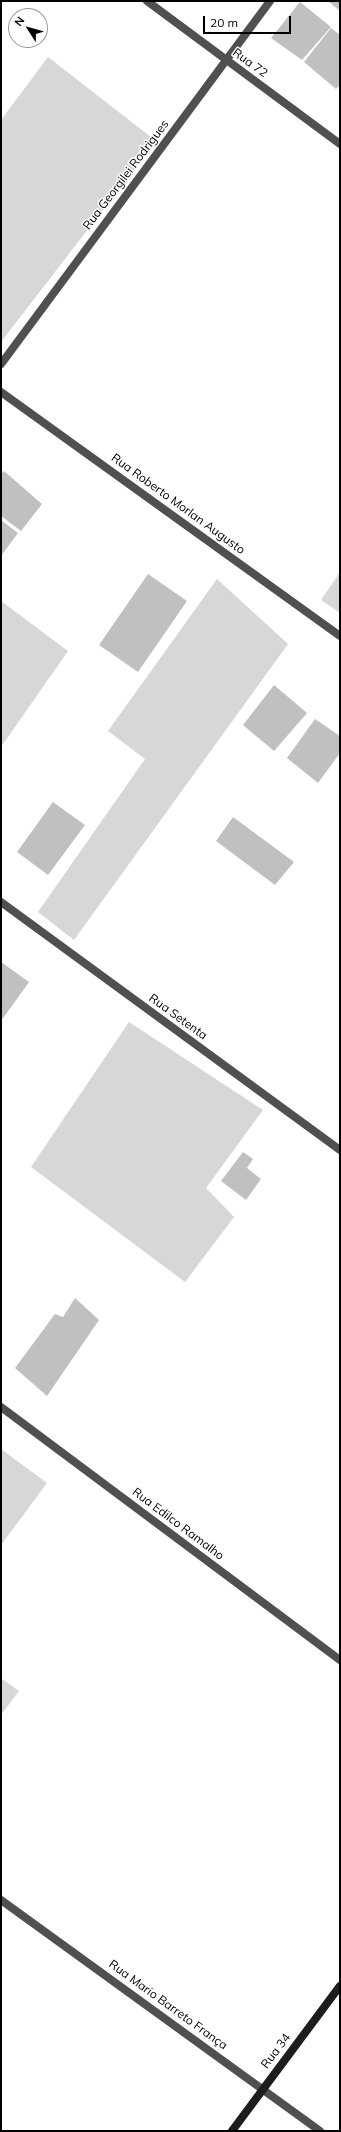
<!DOCTYPE html>
<meta charset="utf-8">
<style>
body{margin:0}
#map{position:relative;width:341px;height:2132px;overflow:hidden;background:#fff;font-family:Mulish,sans-serif}
canvas{display:block}
.frame{position:absolute;inset:0;border:2px solid #000;pointer-events:none}
.north{position:absolute;left:8px;top:8px;width:40px;height:40px;box-sizing:border-box;background:#fff;border:1px solid #999;border-radius:50%;rotate:307deg;font-size:11px;font-weight:700;line-height:16px;text-align:center;color:#000}
.north::after{content:'';display:block;margin:auto;width:14px;height:18px;background:#000;clip-path:polygon(50% 0,100% 100%,50% 72%,0 100%)}
.scale{position:absolute;left:203px;top:16px;width:88px;height:18px;box-sizing:border-box;border:2px solid #000;border-top:0;padding-left:5px;font-size:12px;line-height:14px;white-space:nowrap;color:#000;-webkit-text-stroke:3px #fff;paint-order:stroke}
</style>
<div id="map">
<canvas width="341" height="2132"></canvas>
<div class="frame"></div>
<div class="north">N</div>
<div class="scale">20 m</div>
</div>
<script>
const ctx = document.querySelector('canvas').getContext('2d');
ctx.lineJoin = 'round';
function paint(path, color) { ctx.fillStyle = color; ctx.fill(path, 'evenodd'); }
const shape = rows => new Path2D(rows.map(r => 'M' + r).join(''));
function stroke(path, color, width, dash) { ctx.strokeStyle = color; ctx.lineWidth = width; ctx.lineCap = dash ? 'butt' : 'round'; ctx.setLineDash(dash || []); ctx.stroke(path); }
function drawText(font, color, halo, rows, align = 'center') {
  ctx.font = font + ' Mulish,sans-serif'; ctx.lineWidth = 3; ctx.setLineDash([]); ctx.textBaseline = 'middle'; ctx.strokeStyle = halo; ctx.fillStyle = color; for (const [text, x, y, turn = 0] of rows) {
    ctx.save(); ctx.translate(x, y); ctx.rotate((+turn || 0) * Math.PI / 180); ctx.textAlign = isNaN(turn) ? turn : align; if (halo) ctx.strokeText(text, 0, 0); ctx.fillText(text, 0, 0); ctx.restore();
  }
}
paint(shape([
 [48,57,156,141,1,342,1,120],
 [340,572,340,613,321,600],
 [217,579,288,644,74,940,38,912,145,759,108,731],
 [1,601,68,651,1,747],
 [129,1022,263,1110,206,1188,234,1217,185,1282,31,1167],
 [1,1449,47,1483,1,1545],
 [1,1678,19,1691,1,1715]
]), '#d7d7d7');
paint(shape([
 [328,1,340,1,340,11],
 [300,2,331,27,302,60,271,38],
 [331,28,340,35,340,85,336,89,304,62],
 [4,471,42,504,21,531,1,516,1,474],
 [1,520,18,533,1,556],
 [148,574,187,601,138,672,99,645],
 [274,685,307,713,274,751,243,725],
 [315,719,340,736,340,753,318,783,287,758],
 [53,802,85,825,48,875,17,852],
 [233,817,294,862,275,885,216,841],
 [1,962,29,982,1,1021],
 [243,1152,253,1159,247,1168,261,1179,246,1200,221,1181],
 [75,1298,99,1320,47,1396,15,1368,55,1314,63,1317]
]), '#c0c0c0');
stroke(shape([
 [147,1,340,144],
 [1,364,270,1],
 [1,392,340,636],
 [1,902,340,1150],
 [1,1407,340,1660],
 [1,1900,320,2131]
]), '#505050', 8);
stroke(shape([
 [232,2131,340,1986]
]), '#1d1d1d', 8);
drawText('12px', '#000', '#fff', [
 ["Rua 72",250,63,36],
 ["Rua Georgilei Rodrigues",126,175,-53],
 ["Rua Roberto Morlan Augusto",178,504,36],
 ["Rua Setenta",178,1017,36],
 ["Rua Edilco Ramalho",178,1524,37],
 ["Rua Mario Barreto França",168,2005,36],
 ["Rua 34",276,2051,-53]
]);
</script>
